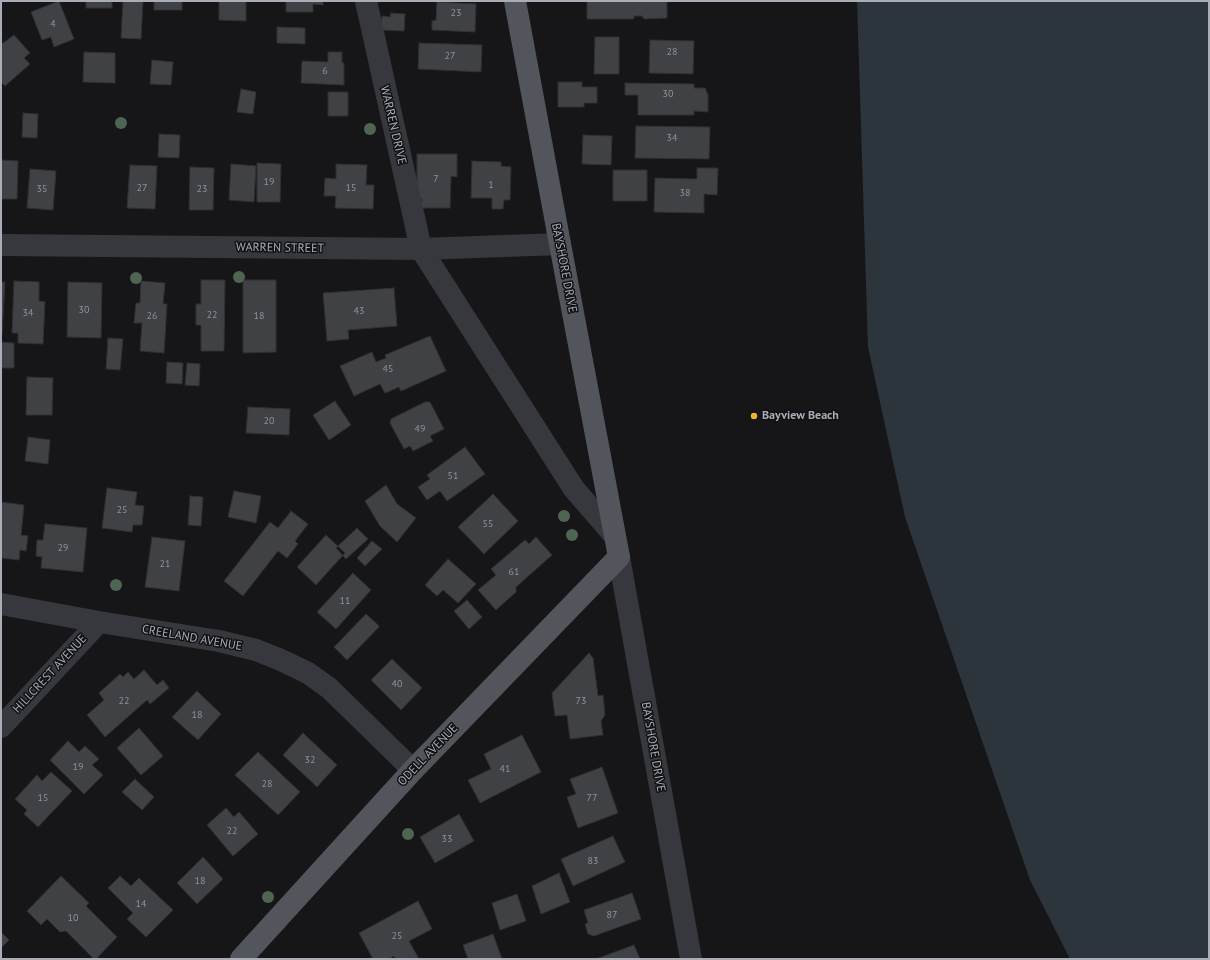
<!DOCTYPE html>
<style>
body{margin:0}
#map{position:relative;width:1210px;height:960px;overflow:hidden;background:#161618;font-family:"PT Sans",sans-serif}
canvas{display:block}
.frame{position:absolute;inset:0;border:2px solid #a8adb8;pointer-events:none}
</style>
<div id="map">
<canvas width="1210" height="960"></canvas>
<div class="frame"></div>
</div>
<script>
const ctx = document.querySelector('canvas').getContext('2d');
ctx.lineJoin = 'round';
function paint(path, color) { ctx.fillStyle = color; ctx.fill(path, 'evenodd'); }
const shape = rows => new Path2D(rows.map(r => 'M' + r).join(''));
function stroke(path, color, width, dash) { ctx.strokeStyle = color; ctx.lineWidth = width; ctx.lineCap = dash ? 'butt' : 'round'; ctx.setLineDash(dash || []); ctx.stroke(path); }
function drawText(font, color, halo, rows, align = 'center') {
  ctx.font = font + ' "PT Sans",sans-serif'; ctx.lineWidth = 3; ctx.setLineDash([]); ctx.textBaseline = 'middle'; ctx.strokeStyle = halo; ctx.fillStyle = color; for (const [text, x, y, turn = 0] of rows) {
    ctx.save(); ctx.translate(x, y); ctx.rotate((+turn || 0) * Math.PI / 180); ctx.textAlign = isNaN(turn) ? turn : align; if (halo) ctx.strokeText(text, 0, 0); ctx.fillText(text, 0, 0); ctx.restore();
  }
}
paint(shape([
 [857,1,1209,1,1209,959,1070,959,1030,880,905,517,868,347]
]), '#2c353c');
const building = shape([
 [59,1,74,39,54,47,51,37,42,40,31,12,59,1],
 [86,1,112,1,112,8,86,8,86,1],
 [123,1,143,1,141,39,121,38,123,1],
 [154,1,182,1,182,10,154,10,154,1],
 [219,1,246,1,246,21,219,20,219,1],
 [286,1,323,1,323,5,313,4,313,12,286,12,286,1],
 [587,1,667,1,667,18,644,19,642,16,634,16,634,19,587,19,587,1],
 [437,2,476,4,475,32,432,30,432,21,436,20,437,2],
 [391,13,405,14,404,31,381,30,382,16,390,17,391,13],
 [277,27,305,28,305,44,277,43,277,27],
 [14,35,30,53,24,58,30,64,5,86,1,82,1,44,6,41,14,35],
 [595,37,619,37,619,74,594,74,595,37],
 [650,40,694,41,693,74,649,73,650,40],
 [419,43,482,45,481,72,418,69,419,43],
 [84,52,115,53,115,83,83,82,84,52],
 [328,52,342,52,342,63,344,63,344,85,301,83,302,61,328,62,328,52],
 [152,60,173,62,171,85,150,84,152,60],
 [558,82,582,82,582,87,597,87,597,103,584,103,584,107,558,107,558,82],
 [625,83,694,84,694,88,705,88,708,95,708,112,694,111,694,115,638,115,638,95,625,95,625,83],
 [241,89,256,92,253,114,237,112,241,89],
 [328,92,348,92,348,116,328,116,328,92],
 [23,113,38,114,37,138,22,137,23,113],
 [636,126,710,127,709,159,635,158,636,126],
 [159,134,180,135,179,158,158,157,159,134],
 [583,135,612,136,611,165,582,164,583,135],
 [417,154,457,154,457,177,451,176,450,208,421,208,422,199,417,199,417,154],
 [1,160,18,161,17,199,1,199,1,160],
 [472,161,501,162,501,166,511,167,510,200,504,200,503,209,492,209,492,198,471,198,472,161],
 [257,163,281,164,280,202,257,202,257,163],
 [231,164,256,166,254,202,229,200,231,164],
 [336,164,367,165,366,185,374,185,373,209,335,208,336,196,324,196,325,178,336,179,336,164],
 [130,165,157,166,155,209,127,208,130,165],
 [190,167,214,168,213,210,189,210,190,167],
 [697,168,718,168,717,195,704,194,704,213,654,212,655,178,697,179,697,168],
 [30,169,56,171,53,210,27,208,30,169],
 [613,170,647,170,647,201,613,201,613,170],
 [201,280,225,280,224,351,201,351,201,325,196,325,196,304,201,304,201,280],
 [243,280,276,280,276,352,243,353,243,280],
 [14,281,39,282,39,301,45,302,43,344,18,343,18,333,12,333,14,281],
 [141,281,165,283,163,304,167,304,164,353,140,351,142,323,134,323,136,303,140,303,141,281],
 [1,282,5,282,2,335,1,335,1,282],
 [68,282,102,283,101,338,67,337,68,282],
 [394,288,397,326,348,330,349,339,327,341,323,293,394,288],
 [430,336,446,371,401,391,399,387,385,393,380,384,354,396,340,366,372,352,376,362,386,358,385,355,430,336],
 [108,338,123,339,120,370,106,369,108,338],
 [1,342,14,343,14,368,1,368,1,342],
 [167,362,183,363,182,384,166,383,167,362],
 [187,363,200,364,199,386,185,385,187,363],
 [27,377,53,378,52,415,26,415,27,377],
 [335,401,351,425,329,440,313,415,335,401],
 [425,402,430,402,444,429,430,436,433,441,413,451,410,446,404,449,390,423,391,419,425,402],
 [248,407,290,409,289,435,246,433,248,407],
 [28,437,50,440,48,464,25,461,28,437],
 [465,447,485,474,447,501,440,491,427,500,418,487,430,479,427,475,465,447],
 [386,485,397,504,416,518,397,542,380,526,365,501,386,485],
 [107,488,137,492,135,505,144,506,142,525,133,525,132,532,102,528,107,488],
 [234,491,261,496,256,523,228,517,234,491],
 [493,494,518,521,484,554,458,527,493,494],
 [190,496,203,497,201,526,188,525,190,496],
 [1,502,24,505,21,535,28,536,26,551,20,550,19,560,1,558,1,502],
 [291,511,308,524,295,541,298,544,287,558,278,551,243,596,224,581,270,522,278,528,291,511],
 [45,524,87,528,83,572,41,568,42,557,36,556,37,540,43,540,45,524],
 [357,528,368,539,346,559,336,548,357,528],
 [326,535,345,553,316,585,297,567,326,535],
 [152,537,185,541,179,591,145,587,152,537],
 [536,537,552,555,516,587,516,592,496,610,478,590,496,575,491,569,525,540,529,544,536,537],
 [372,541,382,549,365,566,357,558,372,541],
 [448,559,476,584,458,603,443,590,437,596,425,585,448,559],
 [353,573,371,590,336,629,317,612,353,573],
 [467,600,482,617,469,629,454,611,467,600],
 [366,614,378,625,379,627,347,660,334,647,366,614],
 [589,653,593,658,598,696,603,695,605,715,601,721,603,735,570,739,567,715,555,716,552,693,589,653],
 [392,659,422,688,401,710,371,680,392,659],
 [144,670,157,685,163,680,169,688,150,704,147,700,105,737,87,715,104,700,99,693,120,674,123,677,128,672,134,679,144,670],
 [197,691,221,714,198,740,172,717,197,691],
 [139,728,163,756,141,775,117,748,139,728],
 [303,733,337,765,317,787,283,755,303,733],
 [522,735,541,772,480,803,468,780,491,769,484,754,522,735],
 [68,741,79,752,85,746,99,759,92,765,103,775,84,794,50,760,68,741],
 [258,752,300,792,278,815,235,775,258,752],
 [602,767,618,813,578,828,567,797,576,794,570,779,602,767],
 [51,772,72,791,38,827,24,814,27,810,15,799,37,775,42,781,51,772],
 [135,779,154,797,142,810,122,792,135,779],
 [226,808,234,817,239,812,258,834,233,856,207,825,226,808],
 [459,814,474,841,435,863,420,837,459,814],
 [613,836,625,862,573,886,561,859,613,836],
 [203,857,223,879,197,904,177,883,203,857],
 [559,873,570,902,541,914,532,886,559,873],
 [61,876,89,903,86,906,117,937,96,959,94,959,66,931,60,932,47,919,41,925,27,911,61,876],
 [120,876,131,886,139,878,173,910,146,937,127,919,133,913,108,888,120,876],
 [632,893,641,919,594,936,588,934,585,924,588,923,584,910,632,893],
 [517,894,526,921,500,930,492,903,517,894],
 [418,901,432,929,409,941,419,959,396,959,394,956,389,959,373,959,359,933,418,901],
 [1,932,9,940,1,948,1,932],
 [493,934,502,959,468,959,463,945,493,934],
 [634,945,640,959,596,959,634,945]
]);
paint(building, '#404145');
stroke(building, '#303034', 1);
stroke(shape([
 [366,1,421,249,574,489,614,535],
 [1,245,421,249,560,244],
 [619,557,691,959],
 [1,604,99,622,219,641,256,650,281,660,308,673,329,688,413,770],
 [1,727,99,622]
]), '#37383d', 22);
stroke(shape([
 [241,959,413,770,619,557,560,244,515,1]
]), '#53555c', 22);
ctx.fillStyle = '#506452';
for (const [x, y] of [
 [121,123],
 [370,129],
 [239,277],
 [136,278],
 [564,516],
 [572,535],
 [116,585],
 [408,834],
 [268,897]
]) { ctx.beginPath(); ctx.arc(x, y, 6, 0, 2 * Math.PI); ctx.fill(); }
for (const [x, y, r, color] of [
 [754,416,4,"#f2b134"]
]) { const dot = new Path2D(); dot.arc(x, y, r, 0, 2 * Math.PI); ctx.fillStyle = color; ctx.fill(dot); stroke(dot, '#111113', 1.5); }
drawText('10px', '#8e929b', null, [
 ["23",456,13],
 ["4",53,24],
 ["28",672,52],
 ["27",450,56],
 ["6",325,71],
 ["30",668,94],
 ["34",672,138],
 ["7",436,179],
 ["19",269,182],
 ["1",491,185],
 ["27",142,188],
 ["15",351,188],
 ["35",42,189],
 ["23",202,189],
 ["38",685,193],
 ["30",84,310],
 ["43",359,311],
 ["34",28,313],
 ["22",212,315],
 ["26",152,316],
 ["18",259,316],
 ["45",388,369],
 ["20",269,421],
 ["49",420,429],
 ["51",453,476],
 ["25",122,510],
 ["55",488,524],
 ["29",63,548],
 ["21",165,564],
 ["61",514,572],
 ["11",345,601],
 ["40",397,684],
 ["22",124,701],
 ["73",581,701],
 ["18",197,715],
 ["32",310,760],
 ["19",78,767],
 ["41",505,769],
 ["28",267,784],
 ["15",43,798],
 ["77",592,798],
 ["22",232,831],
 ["33",447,839],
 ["83",593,861],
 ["18",200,881],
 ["14",141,904],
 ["87",612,915],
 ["10",73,918],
 ["25",397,936]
]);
drawText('12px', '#a8adb8', '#111113', [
 ["WARREN DRIVE",393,125,77],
 ["WARREN STREET",280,248,1],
 ["BAYSHORE DRIVE",564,268,79],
 ["CREELAND AVENUE",192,638,10],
 ["HILLCREST AVENUE",50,674,-47],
 ["BAYSHORE DRIVE",653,747,80],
 ["ODELL AVENUE",428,755,-46]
]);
drawText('bold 12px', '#a8adb8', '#111113', [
 ["Bayview Beach",762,416]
], 'left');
</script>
